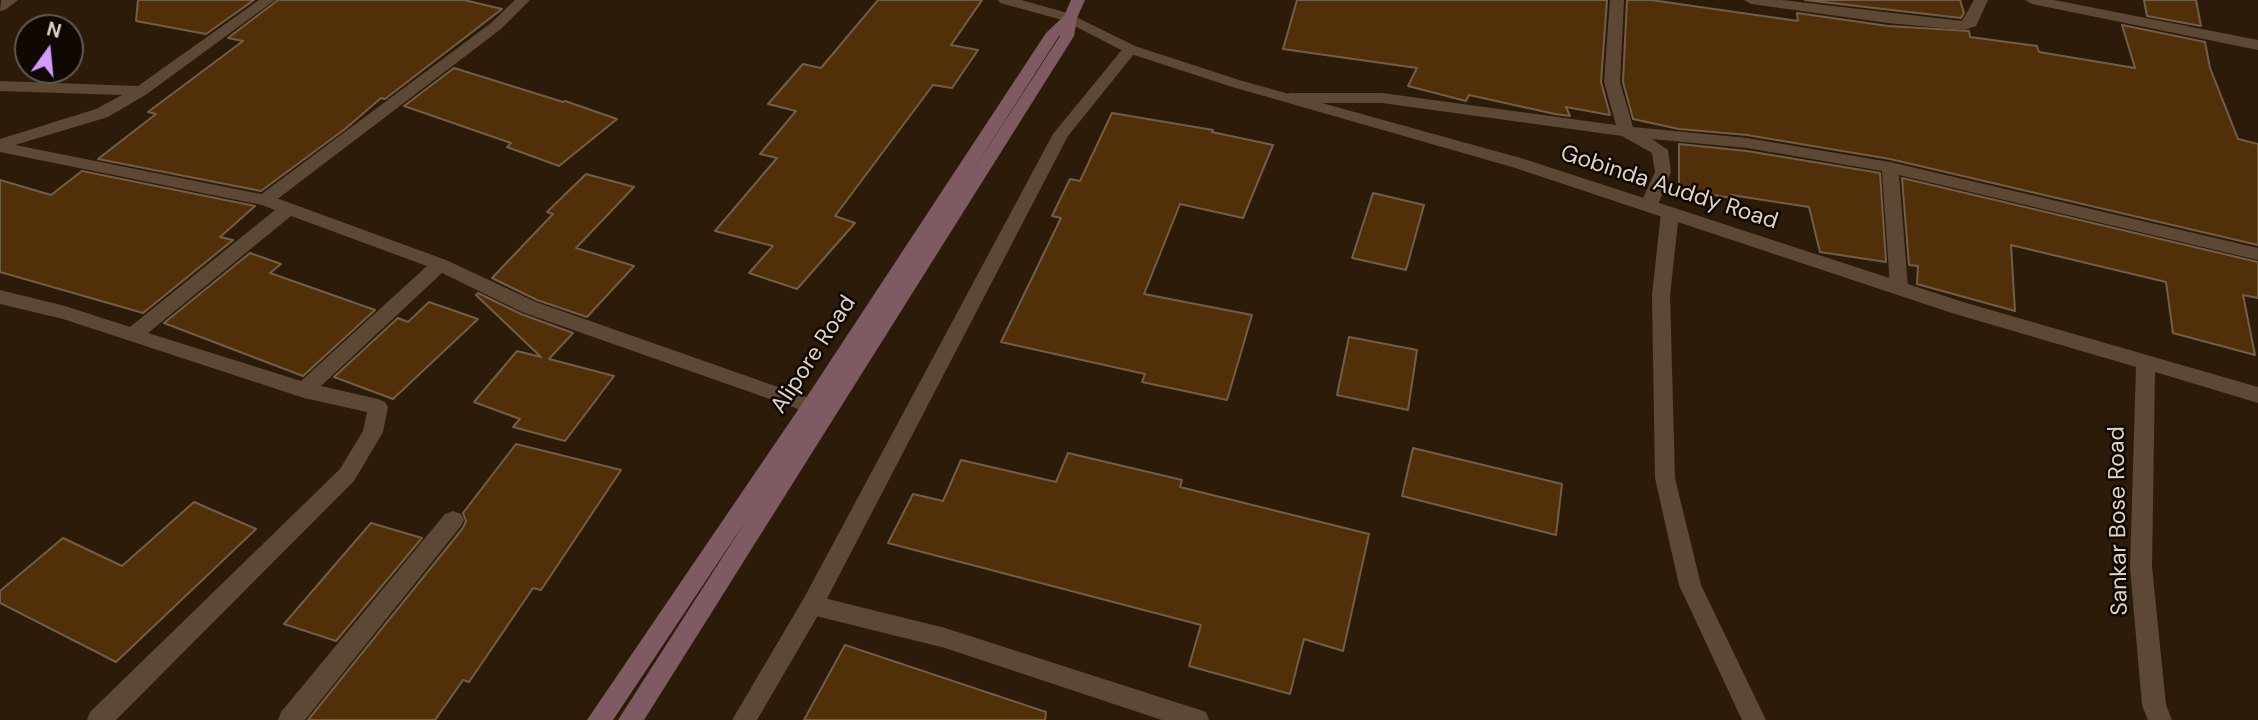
<!DOCTYPE html>
<style>
body{margin:0}
#map{position:relative;width:2258px;height:720px;overflow:hidden;background:#2d1b09;font-family:"DM Sans",sans-serif}
canvas{display:block}
.north{position:absolute;left:14px;top:14px;width:70px;height:70px;box-sizing:border-box;background:#0f0803;border:2px solid #625952;border-radius:50%;rotate:15deg;font-size:19px;font-weight:700;line-height:28px;text-align:center;color:#dfd3c8}
.north::after{content:'';display:block;margin:auto;width:24px;height:32px;background:#d59bfa;clip-path:polygon(50% 0,100% 100%,50% 72%,0 100%)}
</style>
<div id="map">
<canvas width="2258" height="720"></canvas>
<div class="north">N</div>
</div>
<script>
const ctx = document.querySelector('canvas').getContext('2d');
ctx.lineJoin = 'round';
function paint(path, color) { ctx.fillStyle = color; ctx.fill(path, 'evenodd'); }
const shape = rows => new Path2D(rows.map(r => 'M' + r).join(''));
function stroke(path, color, width, dash) { ctx.strokeStyle = color; ctx.lineWidth = width; ctx.lineCap = dash ? 'butt' : 'round'; ctx.setLineDash(dash || []); ctx.stroke(path); }
function drawText(font, color, halo, rows, align = 'center') {
  ctx.font = font + ' "DM Sans",sans-serif'; ctx.lineWidth = 5; ctx.setLineDash([]); ctx.textBaseline = 'middle'; ctx.strokeStyle = halo; ctx.fillStyle = color; for (const [text, x, y, turn = 0] of rows) {
    ctx.save(); ctx.translate(x, y); ctx.rotate((+turn || 0) * Math.PI / 180); ctx.textAlign = isNaN(turn) ? turn : align; if (halo) ctx.strokeText(text, 0, 0); ctx.fillText(text, 0, 0); ctx.restore();
  }
}
const building = shape([
 [138,0,254,0,206,34,136,21,138,0],
 [278,0,464,0,502,9,385,99,381,98,345,129,261,191,98,159,156,114,148,112,243,41,228,38,278,0],
 [878,0,982,0,951,45,978,50,952,88,933,85,835,216,855,223,797,289,749,273,773,246,715,231,777,158,760,154,796,111,768,104,803,64,821,68,878,0],
 [1297,0,1607,0,1601,82,1610,115,1566,107,1570,116,1555,114,1469,95,1466,101,1408,86,1417,68,1283,49,1297,0],
 [1627,0,1651,0,1798,21,1797,13,1888,26,1969,31,1970,37,2037,46,2039,52,2135,68,2122,25,2205,42,2210,68,2238,139,2258,144,2258,245,1890,159,1747,135,1679,129,1633,119,1623,82,1627,0],
 [1805,0,1960,0,1964,13,1961,18,1805,0],
 [2144,0,2196,0,2201,26,2147,16,2144,0],
 [454,68,563,102,565,101,617,119,559,166,507,147,511,143,404,106,454,68],
 [1112,113,1213,130,1212,132,1273,145,1243,218,1180,204,1144,294,1252,315,1227,400,1142,382,1145,374,1001,342,1061,218,1052,216,1070,179,1080,181,1112,113],
 [1679,144,1747,151,1880,173,1886,262,1820,252,1809,207,1731,195,1731,198,1679,189,1679,144],
 [82,171,255,206,220,237,233,240,143,313,0,272,0,180,51,195,82,171],
 [586,174,634,187,576,248,634,266,587,317,537,300,492,278,553,214,547,212,586,174],
 [1902,178,2258,262,2258,298,2243,295,2255,355,2173,333,2166,282,2011,245,2015,311,1917,284,1918,266,1909,265,1902,178],
 [1373,193,1424,205,1406,270,1352,258,1373,193],
 [250,253,281,264,270,273,375,310,303,376,164,323,250,253],
 [478,293,521,314,573,333,549,359,614,376,565,441,513,427,520,419,474,402,517,351,541,357,476,295,478,293],
 [429,302,478,319,393,399,334,377,398,318,408,322,429,302],
 [1349,337,1417,350,1408,410,1337,395,1349,337],
 [516,444,621,470,541,590,533,588,469,682,463,680,435,720,308,720,463,528,466,521,463,513,516,444],
 [1413,448,1562,484,1556,535,1402,496,1413,448],
 [1068,453,1182,480,1180,487,1369,534,1343,651,1304,639,1290,694,1189,666,1201,625,888,543,913,494,943,501,961,460,1056,482,1068,453],
 [194,502,256,529,116,662,0,603,0,591,63,538,122,566,194,502],
 [371,523,422,538,336,641,284,624,371,523],
 [845,645,1046,712,1045,720,804,720,845,645]
]);
paint(building, '#512f09');
stroke(building, '#725d49', 2);
paint(shape([
 [515,0,530,0,501,29,271,204,259,204,256,200,259,196,491,23,515,0],
 [1670,207,1679,213,1670,295,1675,478,1701,585,1766,720,1742,720,1679,585,1655,478,1652,295,1661,213,1670,207],
 [812,595,945,628,1197,709,1206,712,1209,720,1162,720,945,648,812,615,804,612,801,605,804,598,812,595]
]), '#5c4835');
paint(shape([
 [18,0,5,10,0,11,1,0,18,0],
 [259,0,275,0,147,94,108,117,15,145,271,196,446,260,536,302,818,401,821,406,818,411,811,414,804,411,522,312,442,273,321,386,378,399,385,402,388,407,383,432,354,481,116,720,87,720,90,712,340,469,363,431,367,412,304,398,63,319,0,304,0,290,65,306,130,327,275,210,262,205,0,152,0,139,96,109,122,95,0,91,0,81,138,86,259,0],
 [291,216,427,266,301,381,148,333,291,216],
 [998,0,1021,0,1075,15,1077,18,1070,22,1000,3,998,0],
 [1610,0,1624,0,1620,82,1633,127,1747,138,1890,162,2258,248,2258,260,1899,175,1908,287,1905,292,1899,294,1893,292,1890,287,1882,171,1747,148,1652,139,1668,150,1671,172,1658,205,1649,211,1640,205,1655,172,1652,153,1622,136,1382,103,1290,103,1282,98,1290,93,1382,93,1616,125,1604,82,1610,0],
 [1744,0,1782,0,1962,21,1974,0,1988,0,1976,26,1964,30,1888,23,1751,4,1744,0],
 [2025,0,2054,0,2258,40,2258,50,2032,4,2025,0],
 [1130,44,1138,49,1068,136,820,612,757,720,732,720,804,598,1053,134,1125,46,1130,44],
 [453,511,461,514,464,520,461,526,305,720,278,720,281,712,445,514,453,511]
]), '#5c4835');
paint(shape([
 [1070,14,1135,46,1239,80,1524,159,1963,302,2258,387,2258,403,2155,372,2152,567,2166,705,2172,720,2148,720,2142,705,2130,567,2136,367,1952,313,1512,167,1229,86,1125,52,1065,21,1063,18,1065,15,1070,14]
]), '#5c4835');
paint(shape([
 [1071,0,1085,0,1077,18,1074,36,644,720,618,720,747,519,613,720,587,720,804,401,1046,33,1064,16,1071,0],
 [1060,35,1060,36,970,175,1059,36,1060,35]
]), '#7e5a63');
drawText('23px', '#dfd3c8', '#0f0803', [
 ["Gobinda Auddy Road",1669,188,18],
 ["Alipore Road",814,355,-57],
 ["Sankar Bose Road",2119,521,-91]
]);
</script>
